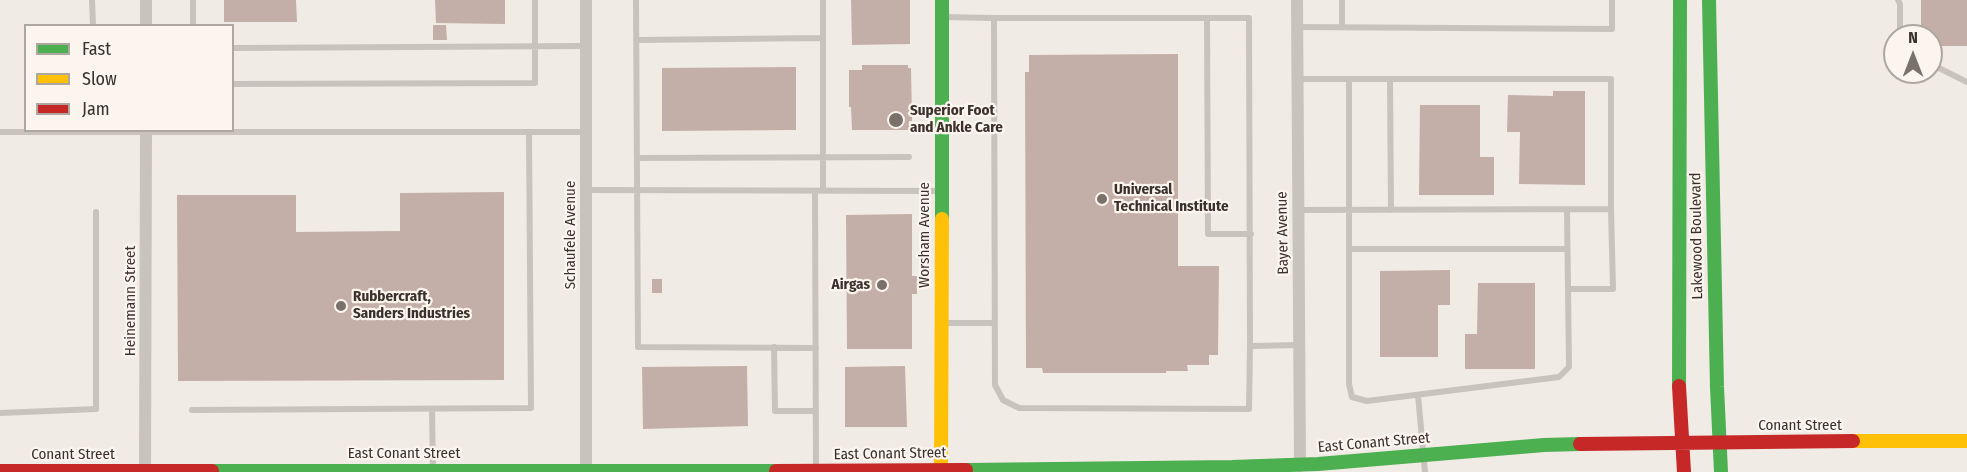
<!DOCTYPE html>
<style>
body{margin:0}
#map{position:relative;width:1967px;height:472px;overflow:hidden;background:#f0ebe5;font-family:"Fira Sans Condensed",sans-serif}
canvas{display:block}
.legend{position:absolute;left:24px;top:24px;width:210px;height:108px;box-sizing:border-box;background:#fbf5ee;border:2px solid #aea6a0;margin:0;padding:8px 10px;list-style:none;font-size:18px;color:#3b302b}
.legend li{display:flex;align-items:center;gap:12px;height:30px}
.legend b{width:30px;border:2px solid #aea6a0}
.north{position:absolute;left:1883px;top:24px;width:60px;height:60px;box-sizing:border-box;background:#fbf5ee;border:2px solid #aea6a0;border-radius:50%;rotate:0deg;font-size:16px;font-weight:700;line-height:24px;text-align:center;color:#3b302b}
.north::after{content:'';display:block;margin:auto;width:21px;height:27px;background:#7a716c;clip-path:polygon(50% 0,100% 100%,50% 72%,0 100%)}
</style>
<div id="map">
<canvas width="1967" height="472"></canvas>
<ul class="legend">
<li><b style="height:8px;background:#4caf50"></b>Fast</li>
<li><b style="height:8px;background:#ffc107"></b>Slow</li>
<li><b style="height:8px;background:#c62828"></b>Jam</li>
</ul>
<div class="north">N</div>
</div>
<script>
const ctx = document.querySelector('canvas').getContext('2d');
ctx.lineJoin = 'round';
function paint(path, color) { ctx.fillStyle = color; ctx.fill(path, 'evenodd'); }
const shape = rows => new Path2D(rows.map(r => 'M' + r).join(''));
function stroke(path, color, width, dash) { ctx.strokeStyle = color; ctx.lineWidth = width; ctx.lineCap = dash ? 'butt' : 'round'; ctx.setLineDash(dash || []); ctx.stroke(path); }
function drawText(font, color, halo, rows, align = 'center') {
  ctx.font = font + ' "Fira Sans Condensed",sans-serif'; ctx.lineWidth = 4.5; ctx.setLineDash([]); ctx.textBaseline = 'middle'; ctx.strokeStyle = halo; ctx.fillStyle = color; for (const [text, x, y, turn = 0] of rows) {
    ctx.save(); ctx.translate(x, y); ctx.rotate((+turn || 0) * Math.PI / 180); ctx.textAlign = isNaN(turn) ? turn : align; if (halo) ctx.strokeText(text, 0, 0); ctx.fillText(text, 0, 0); ctx.restore();
  }
}
paint(shape([
 [224,0,296,0,297,22,224,22],
 [435,0,505,0,505,24,436,23],
 [851,0,910,0,910,44,852,45],
 [1921,0,1967,0,1967,46,1931,46,1931,36,1921,36],
 [433,25,446,25,447,40,433,40],
 [1178,54,1178,266,1219,266,1218,355,1209,355,1209,365,1187,365,1188,371,1166,371,1166,373,1043,373,1042,368,1026,368,1025,72,1029,72,1029,55],
 [862,65,908,65,908,68,911,68,912,121,909,121,909,130,852,130,851,107,849,107,849,70,862,70],
 [796,67,796,130,662,131,662,68],
 [1553,91,1585,91,1585,185,1519,184,1520,132,1507,132,1508,95,1553,96],
 [1420,105,1480,105,1480,157,1494,157,1494,195,1419,195],
 [504,192,504,380,178,381,177,195,296,195,296,232,400,231,400,193],
 [912,214,912,276,917,276,917,294,912,294,912,349,847,349,846,215],
 [1450,270,1450,305,1438,305,1438,357,1380,357,1380,271],
 [652,279,662,279,662,293,652,293],
 [1478,283,1535,283,1535,369,1465,369,1465,334,1477,334],
 [747,366,748,426,643,429,642,367],
 [905,366,907,427,845,427,845,367]
]), '#c3afa7');
stroke(shape([
 [92,0,93,26],
 [193,0,193,26],
 [636,0,638,347,816,348],
 [823,0,823,190],
 [1342,0,1342,27],
 [1898,0,1900,4,1900,36],
 [943,17,994,18],
 [1207,18,1208,234,1251,234],
 [1297,27,1612,29,1612,0],
 [637,40,823,38],
 [232,48,586,46],
 [1931,64,1967,82],
 [1297,79,1611,79,1611,209,1298,210],
 [1349,80,1349,384,1352,397,1367,401,1559,377,1569,367,1567,210],
 [1390,80,1391,210],
 [232,84,535,83,535,0],
 [0,132,586,132],
 [637,158,909,157],
 [587,190,940,191],
 [815,191,816,469],
 [1349,249,1567,249],
 [1568,289,1613,289,1611,209],
 [943,323,994,323],
 [1250,346,1249,18,994,18,995,385,1003,400,1019,408,1249,409,1250,346,1299,345],
 [774,347,775,411,816,411],
 [1418,395,1425,472],
 [432,409,433,471],
 [192,410,531,408,529,133],
 [0,413,96,409,96,212]
]), '#c9c3be', 6);
stroke(shape([
 [586,0,586,470],
 [1297,0,1300,466],
 [146,26,146,0],
 [145,472,146,130]
]), '#c9c3be', 12);
stroke(shape([
 [1709,0,1717,387,1721,472],
 [942,219,942,0],
 [1679,386,1680,0],
 [966,470,1232,467,1318,464,1544,445,1580,444],
 [212,471,776,471]
]), '#4caf50', 14);
stroke(shape([
 [1853,441,1967,441],
 [941,470,942,219]
]), '#ffc107', 14);
stroke(shape([
 [1679,386,1684,472],
 [1580,444,1853,441],
 [0,471,212,471],
 [776,471,966,470]
]), '#c62828', 14);
for (const [x, y, r, color] of [
 [896,120,8,"#7a716c"],
 [1102,199,6,"#7a716c"],
 [882,285,6,"#7a716c"],
 [341,306,6,"#7a716c"]
]) { const dot = new Path2D(); dot.arc(x, y, r, 0, 2 * Math.PI); ctx.fillStyle = color; ctx.fill(dot); stroke(dot, '#fbf5ee', 2); }
drawText('bold 15px', '#3b302b', '#fbf5ee', [
 ["Superior Foot",910,111],
 ["and Ankle Care",910,128],
 ["Universal",1114,190],
 ["Technical Institute",1114,207],
 ["Airgas",870,285,"right"],
 ["Rubbercraft,",353,297],
 ["Sanders Industries",353,314]
], 'left');
drawText('15px', '#3b302b', '#fbf5ee', [
 ["Bayer Avenue",1283,233,-91],
 ["Schaufele Avenue",571,235,-90],
 ["Worsham Avenue",925,235,-90],
 ["Lakewood Boulevard",1697,236,-91],
 ["Heinemann Street",131,301,-90],
 ["Conant Street",1800,426],
 ["East Conant Street",1374,443,-5],
 ["East Conant Street",404,454],
 ["East Conant Street",890,454,-1],
 ["Conant Street",73,455]
]);
</script>
